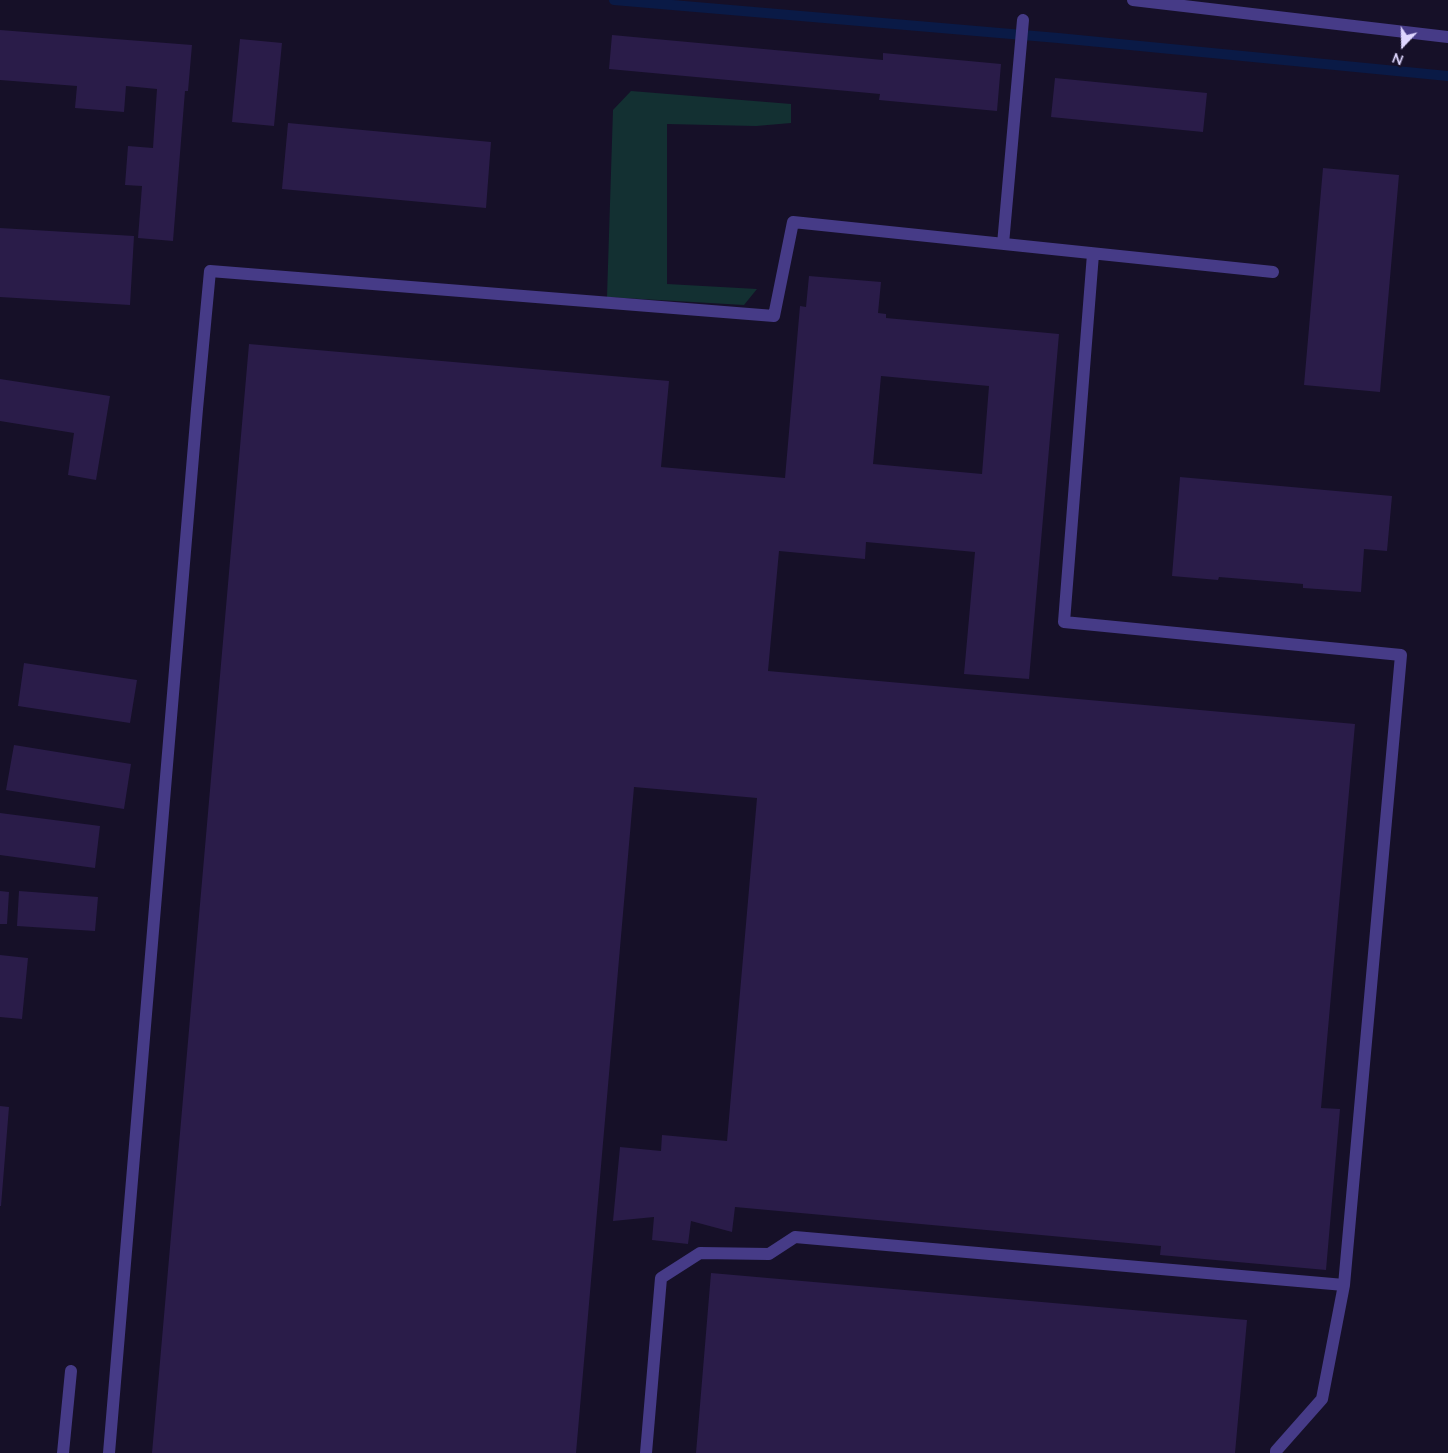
<!DOCTYPE html>
<style>
body{margin:0}
#map{position:relative;width:1448px;height:1453px;overflow:hidden;background:#161028;font-family:Lato,sans-serif}
canvas{display:block}
.north{position:absolute;left:1378px;top:20px;width:50px;height:50px;-webkit-text-stroke:4px #161028;paint-order:stroke;rotate:201deg;font-size:14px;font-weight:700;line-height:20px;text-align:center;color:#dfd7ff}
.north::after{content:'';display:block;margin:auto;width:18px;height:22px;background:#dfd7ff;clip-path:polygon(50% 0,100% 100%,50% 72%,0 100%)}
</style>
<div id="map">
<canvas width="1448" height="1453"></canvas>
<div class="north">N</div>
</div>
<script>
const ctx = document.querySelector('canvas').getContext('2d');
ctx.lineJoin = 'round';
function paint(path, color) { ctx.fillStyle = color; ctx.fill(path, 'evenodd'); }
const shape = rows => new Path2D(rows.map(r => 'M' + r).join(''));
function stroke(path, color, width, dash) { ctx.strokeStyle = color; ctx.lineWidth = width; ctx.lineCap = dash ? 'butt' : 'round'; ctx.setLineDash(dash || []); ctx.stroke(path); }
paint(shape([
 [631,91,791,104,791,123,756,126,667,124,667,284,757,289,744,305,607,297,613,110]
]), '#133032');
stroke(shape([
 [614,0,1058,38,1448,76]
]), '#0a1a46', 10);
paint(shape([
 [0,30,192,45,188,91,185,91,173,241,138,238,142,186,125,185,128,146,153,148,157,89,126,86,124,112,75,108,77,86,0,80],
 [612,35,883,60,883,53,1001,64,997,111,879,100,880,94,609,69],
 [240,39,282,43,274,126,232,122],
 [1055,78,1207,93,1203,132,1051,117],
 [288,123,491,142,486,208,282,189],
 [1323,168,1399,175,1380,392,1304,385],
 [0,228,134,236,130,305,0,297],
 [809,276,881,282,878,313,886,314,886,318,1059,334,1029,679,964,674,975,552,866,542,865,559,779,551,768,671,1355,724,1321,1108,1340,1109,1326,1270,1160,1255,1161,1246,735,1207,732,1232,691,1221,688,1244,652,1240,654,1217,613,1221,620,1147,661,1151,662,1135,727,1141,757,798,634,787,576,1453,152,1453,249,344,669,381,661,467,785,478,800,306,806,307],
 [881,376,989,386,982,474,873,464],
 [0,379,110,396,96,480,68,475,74,433,0,421],
 [1180,477,1392,496,1387,551,1364,549,1361,592,1303,588,1303,584,1219,577,1218,580,1172,576],
 [24,663,137,680,130,723,18,706],
 [14,745,131,764,124,809,6,790],
 [0,813,100,826,95,868,0,855],
 [0,891,9,892,7,924,0,924],
 [19,891,98,897,95,931,17,926],
 [0,955,28,958,22,1019,0,1017],
 [0,1106,9,1107,1,1206,0,1206],
 [711,1273,1247,1320,1235,1453,696,1453]
]), '#2a1c49');
stroke(shape([
 [1133,0,1448,37],
 [1003,244,1023,20],
 [1093,254,1064,622,1401,655,1344,1285,1322,1399,1276,1451,1276,1453],
 [63,1453,71,1371],
 [109,1453,197,409,210,271,774,316,793,222,1273,272],
 [646,1453,661,1278,700,1253,769,1254,795,1237,1344,1285]
]), '#463b87', 12);
</script>
